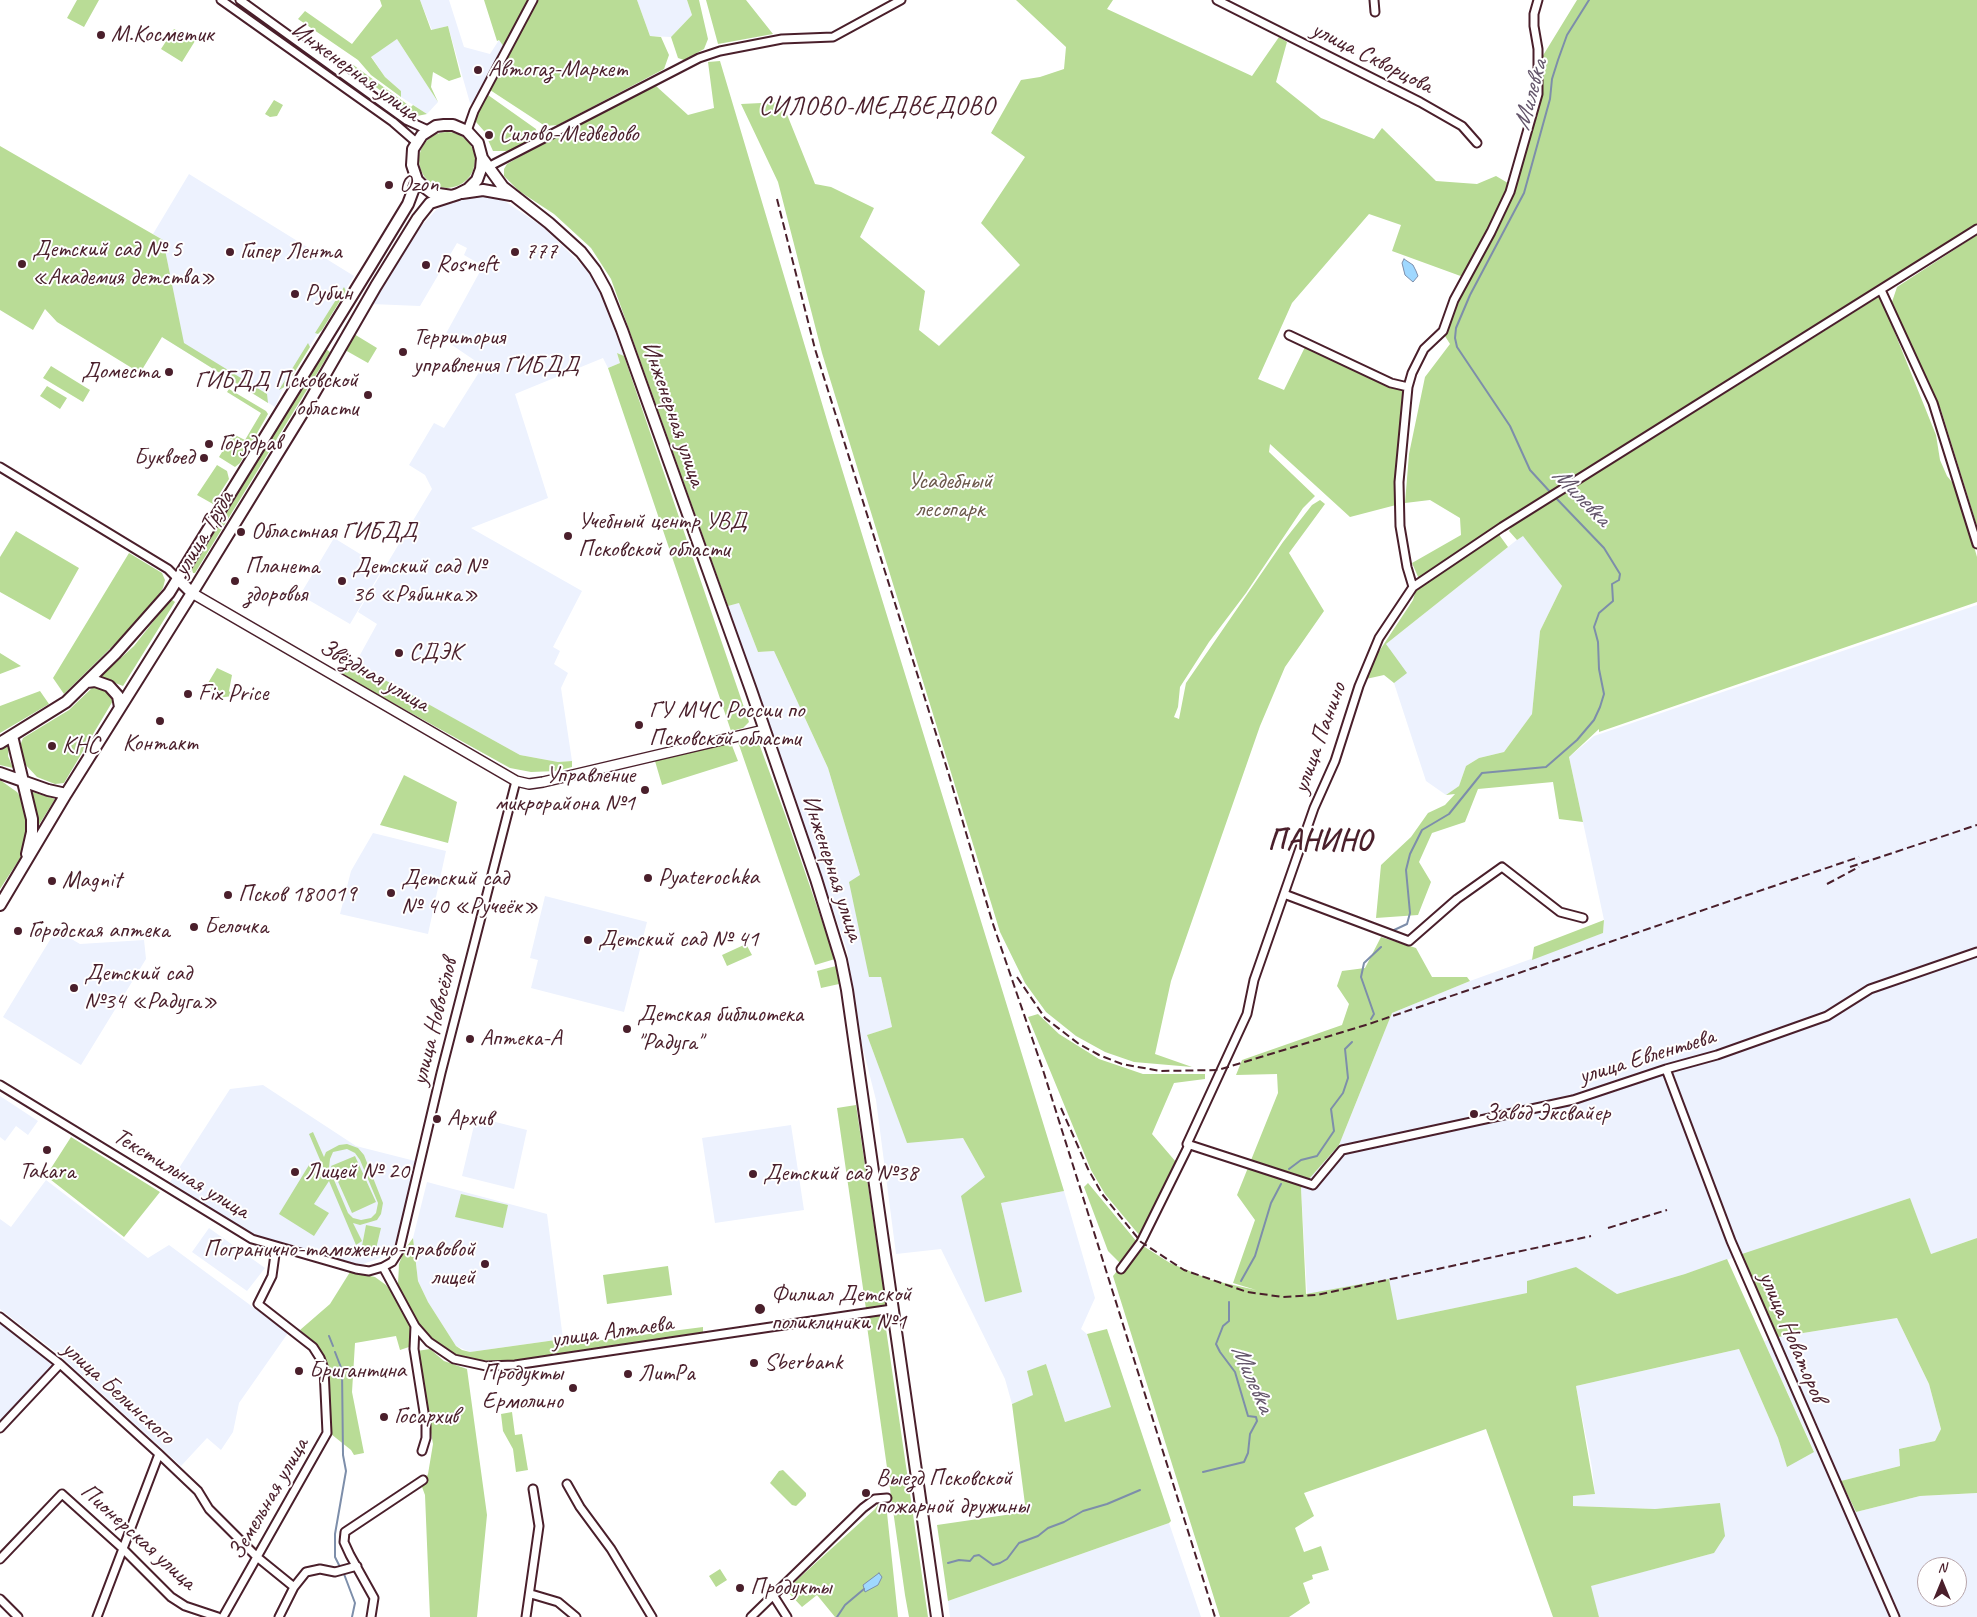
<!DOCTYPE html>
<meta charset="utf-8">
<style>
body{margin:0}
#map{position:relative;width:1977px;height:1617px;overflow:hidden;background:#fff;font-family:Caveat,sans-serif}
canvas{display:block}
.north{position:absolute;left:1917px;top:1557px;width:50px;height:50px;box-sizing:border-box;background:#fff;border:1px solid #b7a5aa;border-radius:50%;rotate:0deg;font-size:14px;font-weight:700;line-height:20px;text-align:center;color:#4a1f2b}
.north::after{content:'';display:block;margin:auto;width:18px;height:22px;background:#4a1f2b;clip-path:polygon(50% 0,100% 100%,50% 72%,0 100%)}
</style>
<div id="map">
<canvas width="1977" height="1617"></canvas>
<div class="north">N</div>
</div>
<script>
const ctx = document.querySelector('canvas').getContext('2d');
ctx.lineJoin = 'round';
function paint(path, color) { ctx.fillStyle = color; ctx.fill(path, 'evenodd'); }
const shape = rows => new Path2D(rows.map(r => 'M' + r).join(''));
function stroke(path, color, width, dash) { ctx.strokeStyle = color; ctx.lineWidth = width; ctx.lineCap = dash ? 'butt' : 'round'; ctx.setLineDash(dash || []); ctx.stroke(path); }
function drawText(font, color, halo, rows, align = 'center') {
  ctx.font = font + ' Caveat,sans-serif'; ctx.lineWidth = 4; ctx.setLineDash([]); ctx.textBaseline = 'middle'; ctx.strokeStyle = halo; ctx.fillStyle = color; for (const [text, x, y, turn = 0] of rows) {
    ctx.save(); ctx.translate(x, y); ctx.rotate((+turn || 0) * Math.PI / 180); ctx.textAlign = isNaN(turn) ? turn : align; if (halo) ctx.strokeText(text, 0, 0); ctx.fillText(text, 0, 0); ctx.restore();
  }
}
paint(shape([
 [420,0,449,0,464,47,490,54,499,40,509,54,479,108,470,103,448,26,432,30],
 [637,0,687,0,692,15,671,37,650,36],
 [397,39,438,102,427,114,401,97,401,91,385,77,371,56],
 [189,174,354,276,282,390,275,407,162,337,180,325,163,240,153,234],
 [470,196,500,198,543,227,587,270,598,287,624,356,617,353,620,363,608,368,603,358,515,394,548,498,471,528,582,591,553,647,560,651,554,664,568,673,561,688,572,761,558,762,520,755,355,664,377,624,358,612,432,489,425,475,409,465,434,423,444,428,483,366,443,339,483,266,464,255,467,248,457,243,420,306,371,304,413,235,437,209,456,199],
 [1523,535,1562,586,1540,631,1532,714,1504,752,1479,758,1466,766,1459,786,1446,795,1426,781,1394,683,1396,681,1386,644],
 [334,538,383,568,350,624,300,595],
 [739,603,758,652,774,651,828,768,860,875,869,976,881,977,892,1027,867,1035,907,1142,963,1138,985,1177,1022,1292,1001,1203,1064,1191,1095,1298,1081,1329,1087,1334,1111,1407,1065,1422,1046,1364,1034,1395,1012,1404,1005,1379,941,1249,896,1254,876,1100,860,1037,847,950,728,606],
 [1977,605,1977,1238,1931,1254,1910,1198,1685,1274,1617,1294,1576,1267,1528,1293,1397,1320,1307,1293,1301,1188,1339,1145,1392,1013,1470,981,1603,933,1604,920,1569,757,1594,736],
 [373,833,446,851,428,934,340,914,351,871],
 [545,896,647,922,624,1012,531,988,538,960,530,958],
 [56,930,80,944,144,940,146,959,81,1065,3,1017],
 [263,1085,356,1146,415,1161,394,1253,360,1265,258,1238,170,1182,230,1089],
 [0,1096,38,1121,28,1135,16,1126,5,1141,0,1137],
 [476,1117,527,1130,514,1189,462,1176],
 [791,1125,804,1210,715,1223,702,1138],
 [46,1180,148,1258,169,1245,288,1333,239,1403,233,1432,221,1450,207,1438,181,1466,57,1353,0,1309,0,1219,11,1227],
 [427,1182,547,1214,563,1339,470,1352,456,1346,428,1302,418,1281,413,1238],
 [209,1228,265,1268,247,1291,192,1252],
 [1897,1318,1929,1384,1941,1429,1935,1441,1899,1449,1900,1466,1841,1481,1856,1512,1920,1496,1977,1493,1977,1617,1599,1617,1590,1586,1714,1553,1720,1503,1655,1509,1573,1506,1573,1496,1595,1494,1592,1468,1576,1386,1739,1349,1778,1438,1787,1466,1814,1451,1764,1341,1778,1337],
 [1927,1567,1957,1567,1957,1597,1927,1597],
 [0,1323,54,1365,0,1423],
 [1169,1523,1201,1617,950,1617,948,1601]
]), '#edf2fe');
paint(shape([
 [77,0,99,0,84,27,67,18],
 [380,0,420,0,431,30,448,26,461,77,449,81,433,72,431,87,438,102,397,39,371,57,385,77,401,91,401,97,371,75,358,60,298,19,305,11,352,44,382,6],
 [484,0,637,0,650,36,661,37,669,55,664,69,558,125,545,126,490,90,509,54,499,40,497,41],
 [687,0,699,0,708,39,704,49,684,60,678,58,671,37,692,15],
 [706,0,746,0,773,34,718,44],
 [1016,0,1113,0,1107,9,1252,76,1279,37,1287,42,1276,82,1321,118,1374,139,1382,128,1436,181,1477,184,1496,176,1513,186,1530,115,1539,62,1577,0,1977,0,1977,225,1899,274,1836,318,1756,363,1499,526,1500,536,1508,547,1386,644,1407,673,1394,683,1384,675,1366,679,1378,653,1413,600,1419,579,1412,563,1461,535,1460,518,1430,500,1405,503,1409,454,1425,377,1450,344,1443,333,1466,278,1392,251,1401,225,1369,214,1292,303,1258,379,1284,390,1305,347,1378,380,1405,389,1398,452,1396,505,1350,517,1270,444,1269,452,1315,496,1303,508,1246,593,1209,642,1180,687,1178,707,1174,717,1179,719,1186,683,1283,542,1312,505,1320,500,1325,504,1289,553,1324,611,1285,667,1260,726,1171,981,1155,1054,1192,1067,1134,1062,1105,1052,1076,1036,1046,1012,1025,983,1000,932,822,353,778,182,741,104,782,102,815,184,831,187,874,208,860,237,925,291,919,330,939,346,1020,265,981,223,1025,157,991,133,1021,80,1040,77,1064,69,1066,47],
 [174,29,195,41,182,62,161,49],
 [720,61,829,427,1064,1191,1001,1203,1022,1292,985,1302,961,1196,985,1177,963,1138,907,1143,867,1035,892,1027,881,977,869,977,849,882,860,875,828,768,774,651,758,652,739,603,728,606,611,279,591,248,554,214,519,191,504,176,504,169,507,164,561,133,656,86,688,115,714,108,708,62],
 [352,64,411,107,413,105,427,114,417,116,403,107,362,77],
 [488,95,536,129,537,135,510,151,493,151,484,131,476,122,477,112],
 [274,100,283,105,277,116,270,117,265,114],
 '419 160a28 28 0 1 1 56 0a28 28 0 1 1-56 0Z',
 [0,146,163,240,184,343,267,394,268,403,162,337,140,373,57,322,45,309,33,330,0,310],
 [1977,235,1977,526,1941,410,1892,302,1897,287],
 [344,287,346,291,322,330,318,334,315,333],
 [1880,296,1936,435,1940,460,1947,476,1957,488,1963,507,1977,557,1977,602,1599,732,1599,729,1569,757,1583,822,1559,819,1553,782,1478,789,1465,822,1432,833,1419,862,1431,882,1418,915,1376,918,1381,865,1411,837,1428,813,1445,805,1455,794,1446,795,1459,786,1466,766,1479,758,1504,752,1532,714,1540,631,1562,586,1523,536,1517,540,1509,531,1511,527],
 [354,334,377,348,368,363,345,350],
 [308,343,310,347,286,386,279,390],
 [326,349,330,352,195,573,193,573,192,569],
 [617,353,624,356,749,722,743,728,731,731,608,368,620,363],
 [51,366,90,390,83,402,43,378],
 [47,386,67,398,60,409,40,396],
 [229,389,266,411,268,414,240,463,235,467,219,457,233,434,245,440,261,413,227,392],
 [217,465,227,471,229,479,213,504,197,495],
 [16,531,79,568,50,620,0,592,0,557],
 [129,553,162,573,165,580,163,588,147,612,64,694,53,678],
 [171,599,175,602,123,686,100,677,134,646],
 [0,652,0,653,21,666,0,674],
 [347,659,520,755,558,762,572,761,572,767,557,771,531,772,510,768,339,673],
 [217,668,232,675,229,691,233,696,217,698,208,683],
 [101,686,107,689,114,699,64,783,55,784,37,777,24,763,20,746,23,738,69,710,93,687],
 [40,691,49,704,0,733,0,706],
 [757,738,786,817,835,959,815,965,738,742],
 [731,743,738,761,662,785,655,761],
 [9,745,8,756,13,768,0,765,0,750],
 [404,775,457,802,448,843,380,825],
 [0,780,17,792,21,798,26,812,27,827,24,852,0,889],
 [29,791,55,799,37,828,36,807],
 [1604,920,1603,933,1532,960,1534,947],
 [1381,937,1416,948,1432,977,1467,977,1470,981,1392,1013,1339,1145,1301,1188,1306,1294,1389,1279,1397,1320,1527,1293,1527,1281,1576,1267,1617,1294,1685,1274,1727,1259,1814,1452,1787,1467,1778,1438,1739,1349,1576,1386,1595,1494,1573,1496,1573,1506,1655,1509,1720,1503,1725,1536,1714,1553,1591,1586,1599,1617,1553,1617,1486,1429,1304,1493,1314,1516,1295,1528,1304,1552,1321,1546,1329,1570,1312,1575,1313,1579,1303,1583,1310,1603,1289,1617,1220,1617,1113,1276,1122,1265,1108,1251,1084,1187,1088,1183,1137,1242,1170,1263,1211,1280,1256,1290,1233,1283,1255,1220,1237,1195,1278,1093,1277,1074,1236,1075,1242,1060,1342,1025,1349,1004,1337,986,1342,971,1365,968],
 [746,944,752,955,727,966,722,955],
 [836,966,839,984,821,988,817,971],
 [1038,1014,1059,1034,1099,1059,1143,1074,1205,1074,1205,1079,1174,1083,1152,1134,1176,1162,1140,1236,1105,1194,1091,1170,1028,1017],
 [856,1105,886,1306,866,1309,837,1108],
 [313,1132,324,1157,326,1152,339,1145,347,1144,358,1148,364,1155,383,1203,381,1214,377,1220,360,1225,353,1223,362,1241,356,1245,329,1181,314,1204,329,1213,314,1236,279,1214,309,1165,326,1174,309,1134],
 [347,1149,355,1153,360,1160,378,1203,376,1213,371,1218,361,1220,353,1218,348,1213,329,1168,330,1159,333,1152],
 [71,1137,160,1192,124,1237,46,1176],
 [355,1156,376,1202,352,1213,331,1166],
 [461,1194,508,1205,503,1228,455,1217],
 [1910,1198,1931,1254,1977,1238,1977,1493,1920,1496,1856,1512,1841,1481,1900,1466,1899,1449,1935,1441,1941,1429,1929,1384,1897,1318,1778,1337,1742,1254],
 [366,1225,381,1228,376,1249,362,1246],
 [413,1238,418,1281,428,1302,456,1346,462,1350,470,1352,563,1339,564,1345,703,1327,703,1332,509,1361,469,1360,449,1354,418,1327,400,1296,398,1284,399,1264,405,1249],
 [668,1266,672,1295,607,1304,603,1275],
 [350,1272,375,1277,386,1285,395,1296,413,1330,412,1346,400,1350,396,1336,355,1343,352,1392,364,1453,354,1455,351,1450,331,1434,329,1367,314,1343,300,1330,330,1304],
 [881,1312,884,1315,928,1617,909,1617,905,1595,866,1319,870,1313],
 [1107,1329,1171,1521,1169,1523,948,1601,937,1525,1026,1512,1012,1404,1033,1395,1027,1371,1046,1364,1065,1422,1111,1407,1087,1334],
 [430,1349,444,1361,467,1369,487,1515,477,1617,430,1617,425,1495,422,1487,428,1474,433,1444,417,1351],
 [512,1412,515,1435,522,1434,528,1470,516,1472,513,1449,503,1431,501,1414],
 [783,1470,806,1493,806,1496,796,1506,792,1505,770,1483,779,1471],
 [885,1494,898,1617,835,1617,817,1595,802,1607,786,1590,875,1509],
 [720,1569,727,1580,716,1587,709,1576]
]), '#b9dc96');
const water = shape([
 [1404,259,1413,265,1416,271,1418,276,1413,282,1405,275,1402,263,1404,259],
 [879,1573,882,1577,878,1585,865,1592,863,1585,879,1573]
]);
paint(water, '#9fd8ff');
stroke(water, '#7d8eaa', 1);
stroke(shape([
 [1552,494,1530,470,1510,426,1457,347,1455,338,1456,328,1470,295,1524,193,1550,99,1552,79,1558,60,1567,35,1589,0],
 [1392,931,1407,924,1410,913,1406,870,1410,854,1422,830,1449,814,1482,773,1546,767,1577,740,1594,720,1600,707,1604,694,1599,669,1598,642,1594,627,1599,613,1613,601,1612,584,1619,580,1620,574,1604,548,1555,497],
 [1371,1019,1374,1014,1361,977,1364,963,1381,947],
 [1289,1169,1301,1160,1317,1156,1334,1131,1331,1109,1343,1093,1348,1078,1345,1049,1352,1042],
 [1241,1281,1255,1256,1271,1203,1281,1184],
 [329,1336,333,1346],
 [335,1352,342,1370,343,1455,346,1471,335,1534,335,1557,340,1567],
 [1203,1472,1244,1462,1248,1453,1250,1434,1257,1421,1256,1417,1248,1416,1235,1372,1220,1352,1216,1344,1223,1326,1229,1321,1229,1302],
 [948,1563,959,1560,970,1561,974,1556,979,1555,993,1565,1000,1563,1007,1559,1019,1543,1038,1536,1048,1528,1064,1522,1083,1511,1107,1504,1140,1490],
 [344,1574,355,1603,352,1617],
 [837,1617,845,1605,864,1589]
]), '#7d8eaa', 2);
const minor = shape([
 [221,0,393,122,416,142],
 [240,0,406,120,428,130],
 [1217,0,1420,102,1462,126,1477,143],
 [1374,0,1375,12],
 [467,131,474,111,533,0],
 [488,167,699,58,720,51,782,39,833,37,901,0],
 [1881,290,1933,403,1977,544],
 [1289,335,1391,383,1408,387],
 [0,467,168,569,178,579],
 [1413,587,1407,567,1400,526,1399,482,1408,387,1412,373,1424,349,1443,331,1454,300,1491,232,1510,192,1538,94,1538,49,1534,26,1534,14,1538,0],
 [1284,894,1409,941,1457,899,1502,867,1560,912,1583,918],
 [1666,1069,1731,1241,1895,1617],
 [0,1085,252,1239,356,1269,369,1271,383,1267,392,1262,399,1251,441,1073,516,781],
 [1187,1144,1313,1185,1342,1150,1573,1100,1666,1069,1717,1055,1827,1016,1870,989,1977,952],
 [383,1267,415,1326,429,1342,454,1359,486,1366,515,1365,892,1309],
 [1121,1269,1141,1242,1188,1147,1187,1144,1247,1014,1254,980,1314,808,1335,761,1359,686,1379,638,1413,587,1502,527,1977,229],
 [0,1317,60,1364,159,1454,198,1491,209,1509,257,1557,294,1587],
 [415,1326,414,1349,426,1425,426,1438,422,1451],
 [0,1428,60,1364],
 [567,1484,580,1507,611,1549,652,1617],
 [0,1559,62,1494,122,1548,171,1597,185,1606,218,1617],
 [531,1594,558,1602,576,1617],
 [773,1595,787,1617],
 [0,1599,18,1617],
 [97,1617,159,1454],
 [223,1617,327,1433,324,1369,320,1358,313,1347,258,1304,272,1276,276,1247],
 [279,1617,294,1587,306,1572,320,1569,335,1572,357,1566],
 [371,1617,374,1598,350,1555,344,1542,345,1532,423,1480],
 [526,1617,539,1526,533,1489],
 [751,1617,863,1508,875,1499,887,1498]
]);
const tertiary = shape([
 [192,593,516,781,529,784,543,782,764,730]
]);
const secondary = shape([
 [482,158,503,187,549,223,581,252,595,270,606,290,622,330,751,690,816,879,841,960,847,990,937,1617],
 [462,193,483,190,511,195],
 [178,579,192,593],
 [87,682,95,681,109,686,118,696,120,707],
 [12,736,32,819,32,832,27,854],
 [0,743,66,702,115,654,169,593,371,265,408,204,417,180],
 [0,773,48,790,66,794],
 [0,905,66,794,192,593,308,404,376,286,418,218,430,203,458,194,468,189,477,180,481,169,482,158,478,143,467,131,453,125,444,125,436,126,422,135,413,149,412,165,417,180,424,187,432,193,452,196]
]);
stroke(minor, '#4a1f2b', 11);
stroke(tertiary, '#4a1f2b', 12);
stroke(secondary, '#4a1f2b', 14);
stroke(minor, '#fff', 7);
stroke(tertiary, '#fff', 9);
stroke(secondary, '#fff', 10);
stroke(shape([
 [777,199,815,349,949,775,992,921,1043,1070,1215,1617],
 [1850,867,1977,825],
 [1827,884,1859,867],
 [1017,977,1045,1018,1079,1044,1099,1055,1122,1064,1160,1071,1218,1070,1369,1024,1859,857],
 [1061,1108,1088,1169,1102,1194,1141,1242,1184,1270,1247,1292,1283,1297,1317,1295,1591,1236],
 [1608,1228,1667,1210]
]), '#4a1f2b', 2, [8, 4]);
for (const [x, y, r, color] of [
 [101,35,5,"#4a1f2b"],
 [478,70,5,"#4a1f2b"],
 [489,135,5,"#4a1f2b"],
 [389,185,5,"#4a1f2b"],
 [230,252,5,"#4a1f2b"],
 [515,252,5,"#4a1f2b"],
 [22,264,5,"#4a1f2b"],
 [426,265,5,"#4a1f2b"],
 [295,294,5,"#4a1f2b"],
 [403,352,5,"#4a1f2b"],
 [169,372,5,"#4a1f2b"],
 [368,395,5,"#4a1f2b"],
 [209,444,5,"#4a1f2b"],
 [204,458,5,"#4a1f2b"],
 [241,532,5,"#4a1f2b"],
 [568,536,5,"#4a1f2b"],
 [235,581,5,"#4a1f2b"],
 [342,581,5,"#4a1f2b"],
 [399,653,5,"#4a1f2b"],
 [188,694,5,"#4a1f2b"],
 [160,721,5,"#4a1f2b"],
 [639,725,5,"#4a1f2b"],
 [52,746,5,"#4a1f2b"],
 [645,790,5,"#4a1f2b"],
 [648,878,5,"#4a1f2b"],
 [52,881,5,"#4a1f2b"],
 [391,893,5,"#4a1f2b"],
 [228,895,5,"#4a1f2b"],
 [194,927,5,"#4a1f2b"],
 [18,931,5,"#4a1f2b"],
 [588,940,5,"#4a1f2b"],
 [74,988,5,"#4a1f2b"],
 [627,1029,5,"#4a1f2b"],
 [470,1039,5,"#4a1f2b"],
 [1474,1114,5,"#4a1f2b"],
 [437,1119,5,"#4a1f2b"],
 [47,1150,5,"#4a1f2b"],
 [295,1172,5,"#4a1f2b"],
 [753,1174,5,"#4a1f2b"],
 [485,1264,5,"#4a1f2b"],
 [760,1309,6,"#4a1f2b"],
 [754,1363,5,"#4a1f2b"],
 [299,1371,5,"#4a1f2b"],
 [628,1374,5,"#4a1f2b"],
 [573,1388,5,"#4a1f2b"],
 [384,1417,5,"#4a1f2b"],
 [866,1493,5,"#4a1f2b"],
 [740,1588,5,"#4a1f2b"]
]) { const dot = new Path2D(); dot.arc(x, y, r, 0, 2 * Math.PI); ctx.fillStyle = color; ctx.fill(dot); stroke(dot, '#fff', 2); }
drawText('24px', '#4a1f2b', '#fff', [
 ["М.Косметик",111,35],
 ["Автогаз-Маркет",488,70],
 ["Силово-Медведово",499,135],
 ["Ozon",399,185],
 ["Детский сад № 5",32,250],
 ["«Академия детства»",32,278],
 ["Гипер Лента",240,252],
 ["777",525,252],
 ["Rosneft",436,265],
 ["Рубин",305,294],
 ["Территория",413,338],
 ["управления ГИБДД",413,366],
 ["Доместа",159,372,"right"],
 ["ГИБДД Псковской",358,381,"right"],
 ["области",358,409,"right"],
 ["Горздрав",219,444],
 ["Буквоед",194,458,"right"],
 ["Учебный центр УВД",578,522],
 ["Псковской области",578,550],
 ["Областная ГИБДД",251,532],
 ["Планета",245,567],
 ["здоровья",245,595],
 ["Детский сад №",352,567],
 ["36 «Рябинка»",352,595],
 ["СДЭК",409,653],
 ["Fix Price",198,694],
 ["ГУ МЧС России по",649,711],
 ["Псковской области",649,739],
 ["Контакт",160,744,"center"],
 ["КНС",62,746],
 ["Управление",635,776,"right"],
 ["микрорайона №1",635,804,"right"],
 ["Pyaterochka",658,878],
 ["Детский сад",401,879],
 ["№ 40 «Ручеёк»",401,907],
 ["Magnit",62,881],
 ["Псков 180019",238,895],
 ["Белочка",204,927],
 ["Городская аптека",28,931],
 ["Детский сад № 41",598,940],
 ["Детский сад",84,974],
 ["№34 «Радуга»",84,1002],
 ["Детская библиотека",637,1015],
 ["\"Радуга\"",637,1043],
 ["Аптека-А",480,1039],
 ["Завод Эксвайер",1484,1114],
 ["Архив",447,1119],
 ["Takara",47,1172,"center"],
 ["Лицей № 20",305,1172],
 ["Детский сад №38",763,1174],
 ["Погранично-таможенно-правовой",475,1250,"right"],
 ["лицей",475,1278,"right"],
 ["Филиал Детской",771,1295],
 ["поликлиники №1",771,1323],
 ["Sberbank",764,1363],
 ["Бригантина",309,1371],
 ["Продукты",563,1374,"right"],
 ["Ермолино",563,1402,"right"],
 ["ЛитРа",638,1374],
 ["Госархив",394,1417],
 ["Выезд Псковской",876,1479],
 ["пожарной дружины",876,1507],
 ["Продукты",750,1588]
], 'left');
drawText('24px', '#4a1f2b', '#fff', [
 ["улица Скворцова",1372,58,27],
 ["Инженерная улица",355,72,36],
 ["Инженерная улица",673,414,71],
 ["улица Труда",204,534,-59],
 ["Звёздная улица",374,676,30],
 ["улица Панино",1320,738,-70],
 ["Инженерная улица",832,868,72],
 ["улица Новосёлов",435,1022,-76],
 ["улица Евлентьева",1647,1057,-17],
 ["Текстильная улица",181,1174,31],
 ["улица Алтаева",612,1332,-8],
 ["улица Новаторов",1792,1337,67],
 ["улица Белинского",118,1393,42],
 ["Земельная улица",269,1499,-60],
 ["Пионерская улица",138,1537,42]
]);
drawText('24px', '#6b584b', '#fff', [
 ["Усадебный",950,482],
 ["лесопарк",950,510]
]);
drawText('italic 25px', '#64566b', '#fff', [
 ["Милевка",1531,95,-75],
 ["Милевка",1581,497,46],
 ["Милевка",1252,1379,66]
]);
ctx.letterSpacing = '1px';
drawText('25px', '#4a1f2b', '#fff', [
 ["СИЛОВО-МЕДВЕДОВО",877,107]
]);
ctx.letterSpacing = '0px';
ctx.letterSpacing = '1px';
drawText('bold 29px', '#4a1f2b', '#fff', [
 ["ПАНИНО",1320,841]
]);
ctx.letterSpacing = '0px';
</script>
